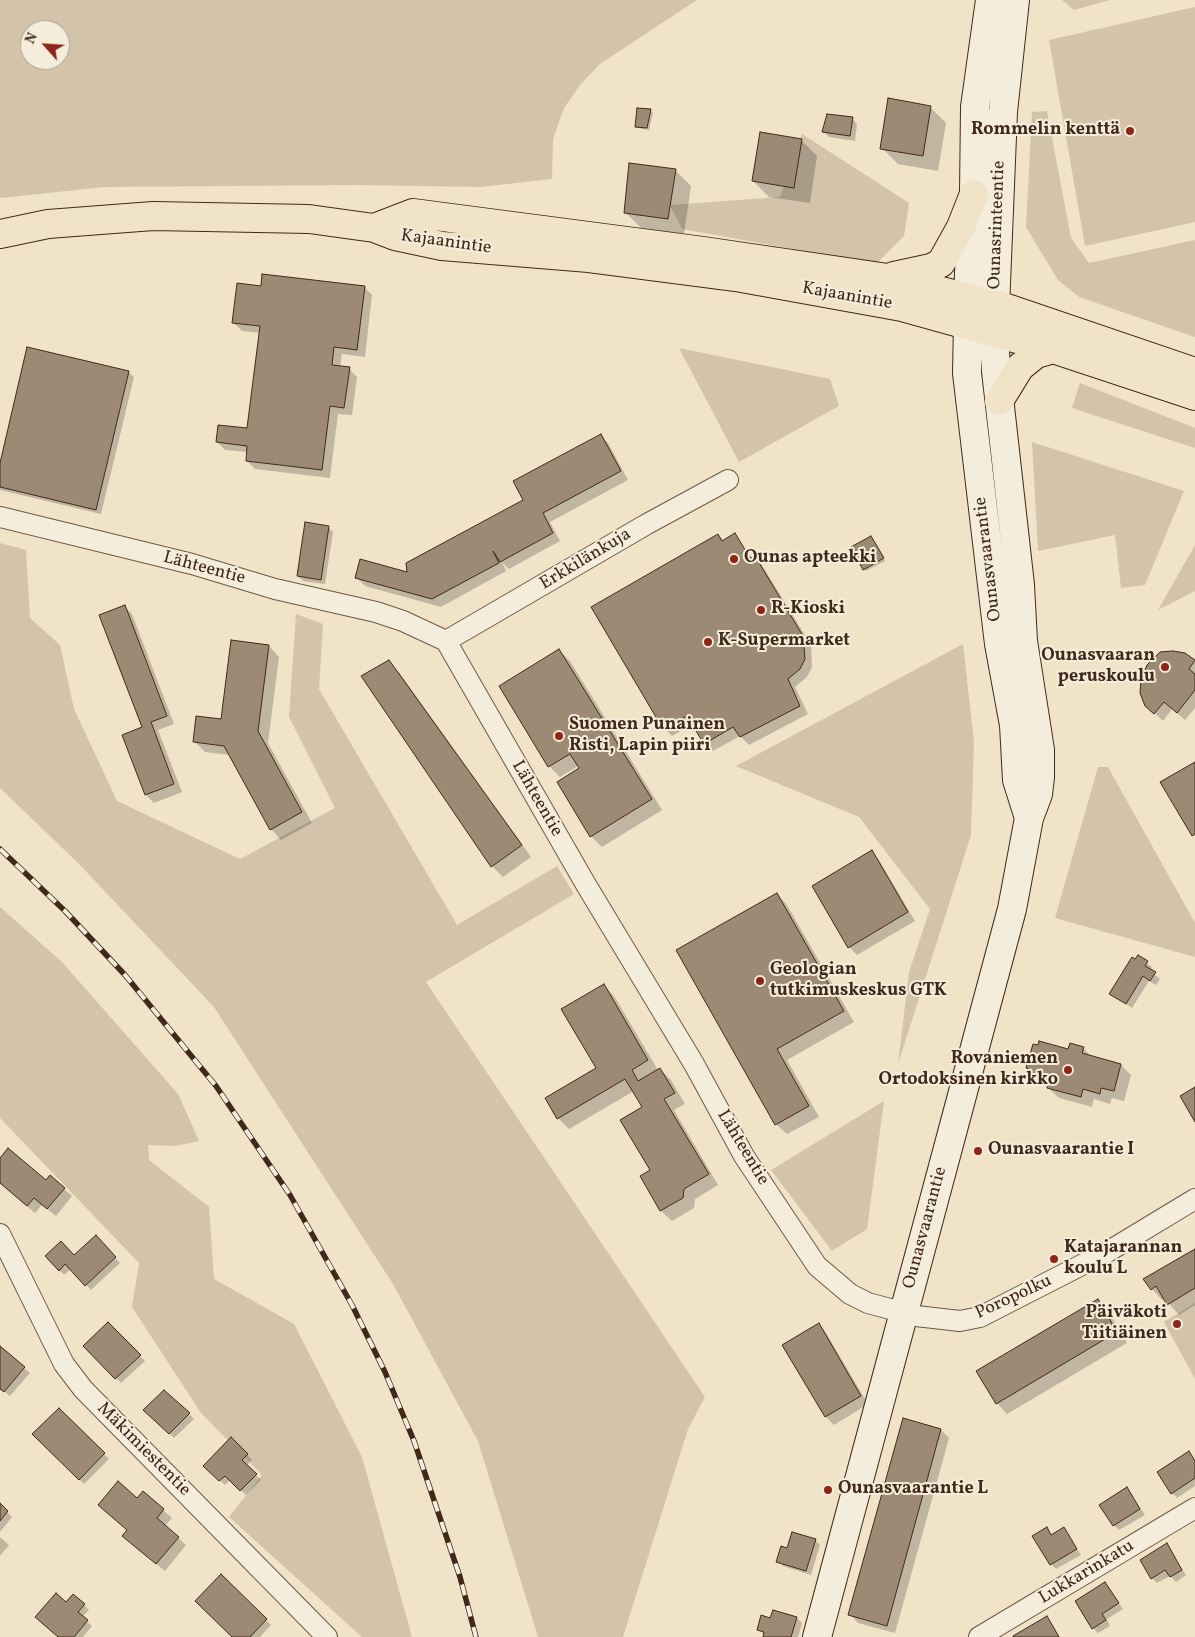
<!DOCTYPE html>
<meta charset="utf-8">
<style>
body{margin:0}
#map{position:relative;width:1195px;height:1637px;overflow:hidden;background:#f0e3c8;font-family:Vollkorn,serif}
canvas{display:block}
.north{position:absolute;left:20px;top:20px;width:50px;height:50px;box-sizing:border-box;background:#f5eddb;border:1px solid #ad9f8e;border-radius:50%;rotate:296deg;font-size:14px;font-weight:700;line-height:20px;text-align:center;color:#41291a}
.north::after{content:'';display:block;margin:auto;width:18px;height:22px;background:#8f2418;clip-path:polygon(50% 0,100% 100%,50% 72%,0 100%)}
</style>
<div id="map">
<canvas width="1195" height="1637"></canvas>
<div class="north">N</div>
</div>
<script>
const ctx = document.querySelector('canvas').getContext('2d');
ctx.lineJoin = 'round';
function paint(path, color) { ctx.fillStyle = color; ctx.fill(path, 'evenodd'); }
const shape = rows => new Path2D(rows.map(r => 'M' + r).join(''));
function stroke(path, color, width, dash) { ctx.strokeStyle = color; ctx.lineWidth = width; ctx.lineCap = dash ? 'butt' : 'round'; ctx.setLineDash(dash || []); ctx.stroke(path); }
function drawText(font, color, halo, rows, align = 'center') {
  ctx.font = font + ' Vollkorn,serif'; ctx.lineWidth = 4; ctx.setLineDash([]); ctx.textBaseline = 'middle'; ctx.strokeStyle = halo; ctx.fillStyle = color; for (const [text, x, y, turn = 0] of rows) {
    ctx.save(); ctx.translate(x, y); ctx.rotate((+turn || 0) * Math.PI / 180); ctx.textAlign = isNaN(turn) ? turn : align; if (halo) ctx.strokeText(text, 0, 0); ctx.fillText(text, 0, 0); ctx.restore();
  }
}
paint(shape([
 [0,0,697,0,600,64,580,85,564,108,553,139,552,179,480,187,357,185,105,187,0,198],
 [30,30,60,30,60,60,30,60],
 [1062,0,1110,0,1074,10],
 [1195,7,1195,222,1085,246,1049,40],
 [1047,111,1071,238,1089,263,1195,240,1195,337,1079,297,1058,280,1026,227,1032,112],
 [802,134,909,203,904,236,876,264,682,229,670,205,780,197],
 [679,348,830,379,839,406,739,462],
 [1080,383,1195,428,1195,448,1072,408],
 [1032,442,1184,491,1145,585,1121,588,1115,535,1038,551],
 [0,543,26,550,30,618,60,645,74,709,117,801,240,859,335,808,289,717,296,614,323,624,319,689,457,925,557,866,574,894,426,982,705,1397,688,1429,623,1637,538,1637,478,1441,393,1284,214,1007,80,865,0,788],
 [1195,545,1195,591,1158,610],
 [963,644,974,742,971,835,898,1064,909,972,930,909,859,817,736,766],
 [1098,767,1108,767,1195,923,1195,957,1055,918],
 [0,907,62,962,178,1094,199,1141,175,1146,148,1145,149,1160,209,1207,214,1279,294,1324,362,1457,412,1637,362,1637,229,1517,262,1475,201,1413,132,1307,139,1263,0,1118],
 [884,1101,867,1229,832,1251,771,1170],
 [1195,1303,1195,1379,1164,1322]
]), '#d2c3aa');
paint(shape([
 [930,107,946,123,938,171,898,164,882,148],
 [650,111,653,113,649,130,638,128,636,126],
 [852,118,857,124,855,141,829,137,824,132],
 [801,140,817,156,810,203,769,197,753,181],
 [675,170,691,186,684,234,642,229,626,213],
 [262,287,364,287,372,295,365,357,342,354,340,367,349,369,357,377,352,415,338,414,330,478,255,469,247,461,248,452,225,450,217,442,248,430,260,333,242,331,234,323],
 [128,372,134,377,101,514,0,490,0,469],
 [600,435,608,443,628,480,550,522,560,541,509,569,502,562,506,571,441,607,365,586,357,578,409,574,525,501],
 [328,527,333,532,325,584,303,581,298,576],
 [718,535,724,541,735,535,752,558,754,557,762,565,811,645,812,667,807,677,795,687,808,714,749,745,740,736,713,751,705,743,693,724,672,736,664,728],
 [873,540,885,561,866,571,864,569],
 [124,606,132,614,174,724,158,730,182,792,154,803,146,795,144,728],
 [269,646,279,657,268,743,312,823,281,840,271,829,230,755,205,752,194,741,222,721],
 [559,650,570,661,662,810,602,847,591,836,578,766,560,777,549,766],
 [1185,654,1195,662,1195,708,1185,720,1172,709,1163,721,1146,705],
 [388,661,399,672,531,857,503,877,492,866],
 [871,852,879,860,915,921,857,955,849,947],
 [777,894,787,905,854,1022,787,1060,819,1117,787,1134,776,1124],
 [1139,957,1152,967,1150,971,1160,979,1156,985,1149,981,1132,1008,1111,993],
 [604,985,614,996,658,1070,660,1069,671,1080,685,1104,674,1110,718,1185,695,1199,694,1208,672,1221,661,1211,641,1177,652,1171,644,1108,634,1091,569,1129,558,1118,547,1099,598,1069],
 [1083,1048,1092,1057,1121,1065,1131,1075,1124,1101,1112,1098,1110,1104,1094,1099,1092,1107,1059,1098,1027,1068,1069,1051],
 [0,1160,64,1189,72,1196,56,1216,42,1205,35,1213,0,1183],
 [96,1237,120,1263,91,1290,71,1269,64,1275,47,1256,74,1256],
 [1195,1250,1195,1305,1179,1315,1164,1298,1162,1300,1152,1289],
 [1097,1300,1108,1311,1127,1343,1007,1414,997,1403],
 [108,1324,145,1361,121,1383,85,1346],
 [819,1325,826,1333,868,1404,834,1425,826,1417],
 [0,1348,30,1373,10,1396,0,1388],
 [59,1409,109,1459,84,1484,34,1434],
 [145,1410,189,1414,194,1419,174,1438],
 [941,1430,949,1438,895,1633,858,1623,850,1614],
 [231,1438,252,1460,246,1466,261,1480,246,1495,230,1480,225,1485,204,1466],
 [1188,1453,1195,1460,1195,1486,1177,1498,1172,1493],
 [1127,1489,1145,1515,1119,1530,1114,1525],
 [143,1493,172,1518,165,1526,186,1545,165,1571,131,1544,137,1500],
 [0,1505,12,1517,0,1532],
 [1046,1529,1052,1535,1064,1529,1081,1555,1056,1569,1051,1564],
 [0,1537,9,1545,0,1556],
 [815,1540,820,1545,811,1575,783,1566,778,1561,788,1550],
 [1166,1545,1186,1575,1176,1582,1170,1576,1157,1583,1152,1578],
 [221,1576,271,1625,260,1637,234,1637],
 [1105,1584,1123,1609,1107,1619,1110,1626,1098,1633,1093,1628],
 [66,1604,84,1605,89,1610,82,1617,92,1626,83,1637,59,1637],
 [1046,1617,1060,1637,1015,1637],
 [797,1618,802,1623,798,1637,764,1637,765,1635,758,1629,771,1619]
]), '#0003');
const building = shape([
 [888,98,931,106,923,156,880,149,888,98],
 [637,108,651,109,647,128,635,127,637,108],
 [827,114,853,117,850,136,822,132,827,114],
 [760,132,802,139,794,188,752,181,760,132],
 [629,163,676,169,668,219,624,213,629,163],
 [262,274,365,286,357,350,334,347,332,365,350,367,344,408,330,406,322,470,246,461,247,446,216,442,218,425,247,428,260,326,232,323,237,283,261,286,262,274],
 [27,347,129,371,96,510,0,487,0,463,27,347],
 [601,434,621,471,543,513,553,533,500,562,493,551,499,563,432,599,355,578,360,559,407,572,406,563,523,500,513,481,601,434],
 [305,522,329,526,321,580,297,576,305,522],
 [735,533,750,558,755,556,803,636,805,659,800,669,788,679,800,706,740,737,733,727,704,744,687,716,663,729,591,607,718,534,722,541,735,533],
 [871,536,884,558,863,570,851,547,871,536],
 [125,605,167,716,151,722,174,784,145,795,122,735,142,727,99,615,125,605],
 [231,640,269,645,258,731,302,812,270,830,224,746,193,742,196,716,221,719,231,640],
 [559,649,652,799,590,837,557,782,579,768,570,754,548,767,499,686,559,649],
 [1173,651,1185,653,1195,660,1189,669,1195,674,1195,690,1177,713,1164,702,1154,714,1145,706,1140,693,1141,680,1147,665,1160,652,1173,651],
 [389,660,522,845,491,867,361,676,389,660],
 [1195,762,1195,834,1192,836,1160,782,1195,762],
 [872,850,908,912,848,948,812,886,872,850],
 [777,893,844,1011,777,1049,809,1106,775,1125,676,950,777,893],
 [1138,955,1148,961,1145,966,1156,972,1150,981,1143,976,1126,1004,1109,994,1132,957,1135,959,1138,955],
 [604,984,648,1060,632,1070,638,1081,660,1068,675,1093,664,1099,709,1174,684,1189,683,1198,660,1211,640,1176,650,1170,620,1120,642,1107,625,1079,557,1119,545,1098,596,1068,561,1009,604,984],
 [1039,1041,1068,1049,1070,1043,1084,1047,1082,1053,1121,1064,1114,1091,1101,1088,1100,1094,1083,1089,1081,1097,1047,1088,1049,1079,1030,1073,1031,1069,1026,1068,1033,1044,1038,1045,1039,1041],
 [1195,1087,1195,1122,1180,1096,1195,1087],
 [8,1148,46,1180,50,1175,65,1188,47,1209,34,1198,27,1206,0,1183,0,1158,8,1148],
 [96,1235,116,1257,85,1286,65,1264,59,1271,45,1256,61,1241,74,1255,96,1235],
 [1195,1249,1195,1288,1167,1305,1156,1286,1151,1290,1143,1279,1195,1249],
 [1098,1299,1117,1332,996,1404,976,1371,1098,1299],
 [108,1322,141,1355,115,1379,83,1346,108,1322],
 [819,1323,861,1396,825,1417,782,1345,819,1323],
 [0,1346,25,1367,4,1392,0,1389,0,1346],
 [164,1390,190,1413,169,1434,143,1410,164,1390],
 [59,1408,105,1453,79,1480,32,1434,59,1408],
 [903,1418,941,1429,887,1626,848,1615,903,1418],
 [231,1437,248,1454,242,1460,257,1474,240,1491,225,1476,219,1481,203,1466,231,1437],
 [1189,1451,1195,1461,1195,1478,1171,1494,1157,1472,1189,1451],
 [118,1481,137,1498,143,1491,164,1509,157,1518,179,1537,156,1564,122,1536,127,1530,98,1505,118,1481],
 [1127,1487,1140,1509,1113,1526,1099,1505,1127,1487],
 [0,1503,8,1511,0,1521,0,1503],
 [1047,1527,1051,1535,1064,1527,1077,1549,1050,1565,1032,1536,1047,1527],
 [792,1532,816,1539,806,1571,776,1562,781,1546,787,1548,792,1532],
 [1167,1543,1182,1570,1170,1577,1165,1570,1151,1579,1140,1560,1167,1543],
 [221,1574,267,1619,250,1637,232,1637,195,1601,221,1574],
 [1105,1582,1119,1603,1102,1614,1106,1620,1092,1629,1075,1601,1105,1582],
 [56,1593,66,1602,73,1594,85,1604,78,1612,88,1620,74,1637,58,1637,35,1617,56,1593],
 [773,1610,797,1617,791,1637,763,1637,764,1632,757,1630,761,1615,770,1618,773,1610],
 [1047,1616,1059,1637,1013,1637,1013,1636,1047,1616]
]);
paint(building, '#9c8a74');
stroke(building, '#41291a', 1);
const street = shape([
 [0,517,192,564,275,589,376,612,403,621,446,641,585,883,694,1064,744,1156,817,1266,850,1294,868,1303,916,1316,960,1321,980,1317,1109,1251,1195,1199],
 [446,641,647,524,728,480],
 [0,1234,64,1364,83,1389,327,1637],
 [979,1637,1195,1508]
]);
const secondary = shape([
 [990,0,975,107,974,194,969,272,967,373,999,644,1014,725,1017,780,1029,818],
 [817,1637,1012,909,1029,818,1038,794,1040,777,1040,750,1023,641,1020,585,996,371,994,332,1003,112,1015,0]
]);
const primary = shape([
 [374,228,413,213,703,251,888,278,995,304,1195,372],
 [0,234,48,224,153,216,309,219,374,228,395,236,442,246,589,258,736,277,902,307,1053,349,1195,396],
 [894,276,931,268,941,263,961,227,974,194],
 [999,401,1020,367,1036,354,1053,349]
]);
stroke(street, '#6d5846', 22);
stroke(secondary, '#41291a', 30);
stroke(primary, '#41291a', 30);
stroke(street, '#f5eddb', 20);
stroke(secondary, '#f5eddb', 28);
stroke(primary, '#f0e3c8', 28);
const rail = shape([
 [0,849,65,911,125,975,216,1086,290,1195,352,1305,385,1372,414,1441,460,1577,476,1637]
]);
stroke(rail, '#41291a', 5.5);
stroke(rail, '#f5eddb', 4, [11]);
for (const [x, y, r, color] of [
 [1130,131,5,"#8f2418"],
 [734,559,5,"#8f2418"],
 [761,610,5,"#8f2418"],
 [708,642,5,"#8f2418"],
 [1165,667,5,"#8f2418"],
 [559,736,5,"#8f2418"],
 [760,981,5,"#8f2418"],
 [1068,1070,5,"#8f2418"],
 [978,1151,5,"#8f2418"],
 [1054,1259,5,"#8f2418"],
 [1177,1324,5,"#8f2418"],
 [828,1490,5,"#8f2418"]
]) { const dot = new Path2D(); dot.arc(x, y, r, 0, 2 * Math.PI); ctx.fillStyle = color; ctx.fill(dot); stroke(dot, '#f5eddb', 2); }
drawText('bold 18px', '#41291a', '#f5eddb', [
 ["Rommelin kenttä",1120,131,"right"],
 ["Ounas apteekki",744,559],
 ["R-Kioski",771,610],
 ["K-Supermarket",718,642],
 ["Ounasvaaran",1155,657,"right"],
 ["peruskoulu",1155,678,"right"],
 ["Suomen Punainen",569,726],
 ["Risti, Lapin piiri",569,747],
 ["Geologian",770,971],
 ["tutkimuskeskus GTK",770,992],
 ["Rovaniemen",1058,1060,"right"],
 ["Ortodoksinen kirkko",1058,1081,"right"],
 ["Ounasvaarantie I",988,1151],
 ["Katajarannan",1064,1249],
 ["koulu L",1064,1270],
 ["Päiväkoti",1167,1314,"right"],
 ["Tiitiäinen",1167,1335,"right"],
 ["Ounasvaarantie L",838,1490]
], 'left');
drawText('18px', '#41291a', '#f5eddb', [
 ["Ounasrinteentie",998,225,-88],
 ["Kajaanintie",446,243,8],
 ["Kajaanintie",847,297,10],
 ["Ounasvaarantie",989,559,-97],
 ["Erkkilänkuja",586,560,-31],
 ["Lähteentie",204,569,15],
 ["Lähteentie",536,799,60],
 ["Lähteentie",742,1148,59],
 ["Ounasvaarantie",926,1228,-75],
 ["Poropolku",1014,1298,-25],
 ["Mäkimiestentie",143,1450,45],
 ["Lukkarinkatu",1087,1573,-31]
]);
</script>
